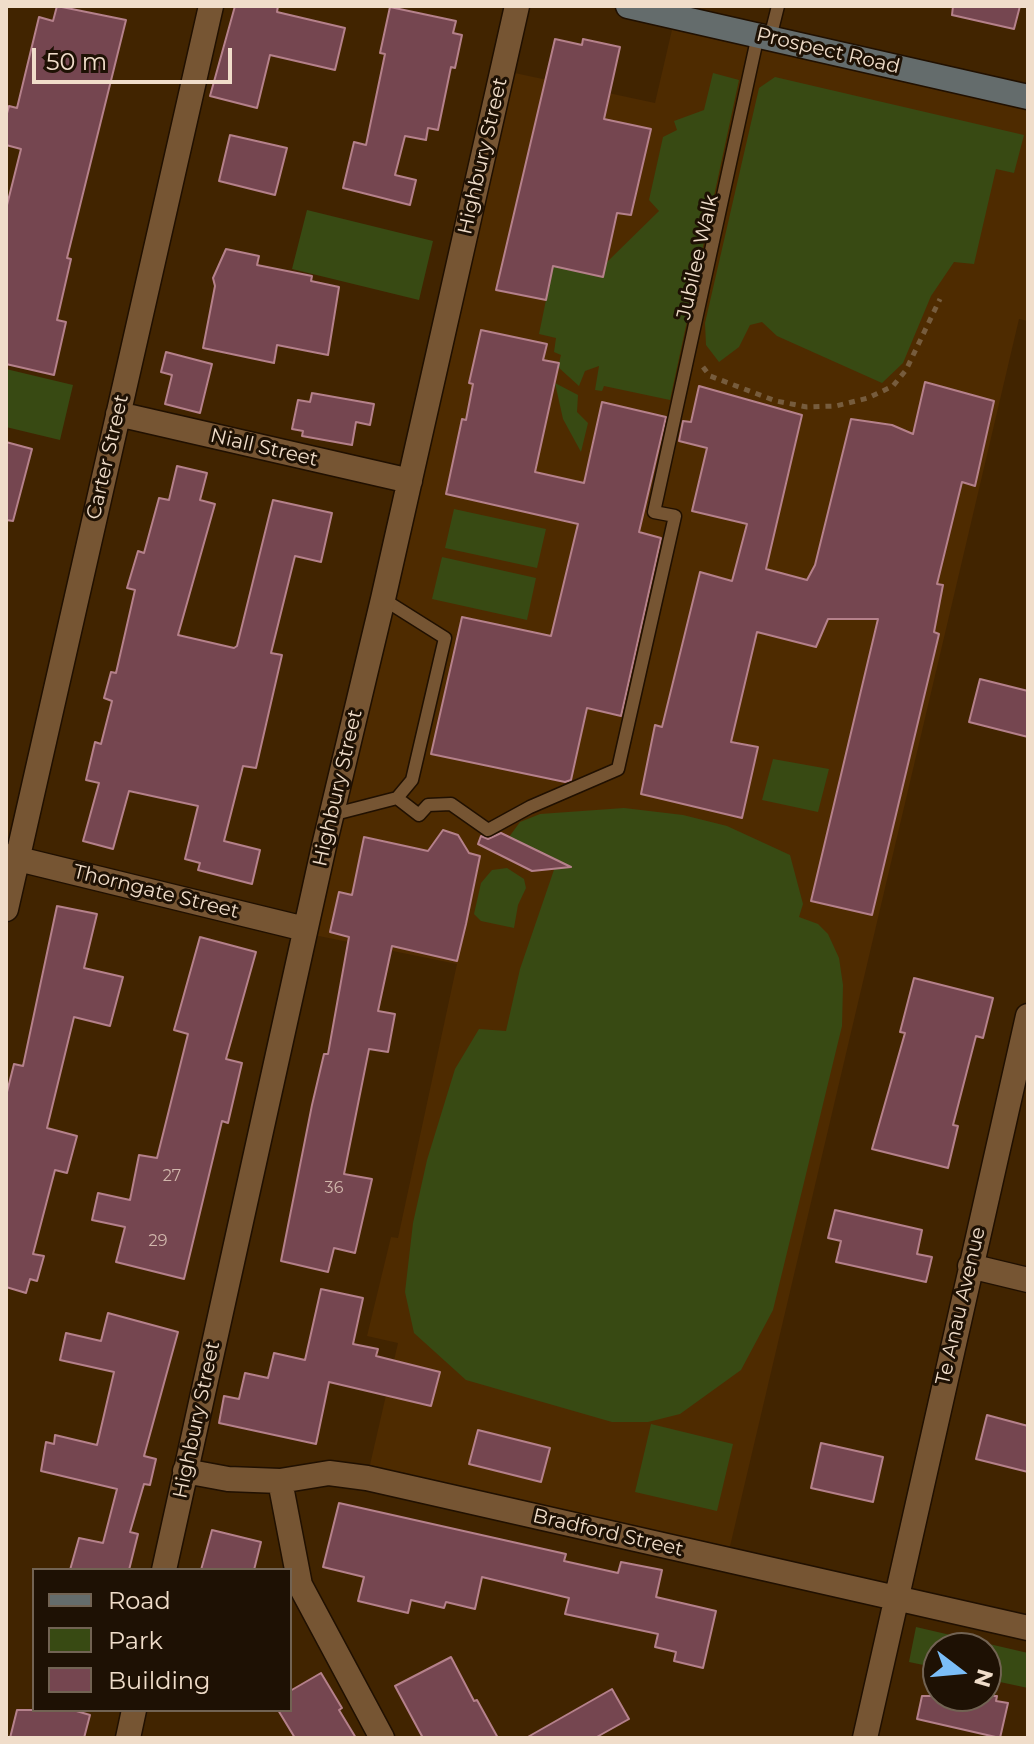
<!DOCTYPE html>
<style>
body{margin:0}
#map{position:relative;width:1034px;height:1744px;overflow:hidden;background:#412400;font-family:Montserrat,sans-serif}
canvas{display:block}
.frame{position:absolute;inset:0;border:8px solid #f0ddca;pointer-events:none}
.legend{position:absolute;left:32px;top:1568px;width:260px;height:144px;box-sizing:border-box;background:#1e1104;border:2px solid #726353;margin:0;padding:10px 14px;list-style:none;font-size:24px;color:#f0ddca}
.legend li{display:flex;align-items:center;gap:16px;height:40px}
.legend b{width:40px;border:2px solid #726353}
.north{position:absolute;left:922px;top:1632px;width:80px;height:80px;box-sizing:border-box;background:#1e1104;border:2px solid #726353;border-radius:50%;rotate:106deg;font-size:22px;font-weight:700;line-height:32px;text-align:center;color:#f0ddca}
.north::after{content:'';display:block;margin:auto;width:28px;height:36px;background:#7bbef8;clip-path:polygon(50% 0,100% 100%,50% 72%,0 100%)}
.scale{position:absolute;left:32px;top:48px;width:200px;height:36px;box-sizing:border-box;border:4px solid #f0ddca;border-top:0;padding-left:10px;font-size:24px;line-height:28px;white-space:nowrap;color:#f0ddca;-webkit-text-stroke:6px #1e1104;paint-order:stroke}
</style>
<div id="map">
<canvas width="1034" height="1744"></canvas>
<div class="frame"></div>
<ul class="legend">
<li><b style="height:10px;background:#646c6c"></b>Road</li>
<li><b style="height:22px;background:#384a13"></b>Park</li>
<li><b style="height:22px;background:#754650"></b>Building</li>
</ul>
<div class="north">N</div>
<div class="scale">50 m</div>
</div>
<script>
const ctx = document.querySelector('canvas').getContext('2d');
ctx.lineJoin = 'round';
function paint(path, color) { ctx.fillStyle = color; ctx.fill(path, 'evenodd'); }
const shape = rows => new Path2D(rows.map(r => 'M' + r).join(''));
function stroke(path, color, width, dash) { ctx.strokeStyle = color; ctx.lineWidth = width; ctx.lineCap = dash ? 'butt' : 'round'; ctx.setLineDash(dash || []); ctx.stroke(path); }
function drawText(font, color, halo, rows, align = 'center') {
  ctx.font = font + ' Montserrat,sans-serif'; ctx.lineWidth = 6; ctx.setLineDash([]); ctx.textBaseline = 'middle'; ctx.strokeStyle = halo; ctx.fillStyle = color; for (const [text, x, y, turn = 0] of rows) {
    ctx.save(); ctx.translate(x, y); ctx.rotate((+turn || 0) * Math.PI / 180); ctx.textAlign = isNaN(turn) ? turn : align; if (halo) ctx.strokeText(text, 0, 0); ctx.fillText(text, 0, 0); ctx.restore();
  }
}
paint(shape([
 [675,17,1028,97,1028,321,1019,319,727,1559,367,1478,398,1343,367,1336,391,1237,398,1238,457,964,304,933,510,72,655,103]
]), '#4e2b00');
paint(shape([
 [713,73,739,80,670,400,604,386,602,391,595,390,599,366,585,371,579,386,558,367,561,355,554,352,556,338,539,334,553,266,603,277,606,263,659,211,649,200,663,137,677,130,674,121,704,110],
 [775,77,1024,135,1014,173,996,169,974,264,954,262,931,296,903,363,882,383,777,336,762,322,750,325,739,347,719,362,706,345,705,323,759,88],
 [307,210,433,241,419,300,292,269],
 [6,369,73,385,60,440,6,427],
 [555,383,578,395,577,412,588,423,581,452,563,419],
 [454,509,546,529,537,568,445,548],
 [442,557,536,578,527,620,432,599],
 [773,759,829,769,818,812,762,800],
 [624,808,683,815,727,826,790,855,803,904,799,917,818,924,828,934,839,958,843,985,842,1026,773,1310,741,1370,680,1414,648,1422,612,1422,466,1380,414,1333,405,1292,413,1223,427,1160,455,1069,479,1029,506,1031,520,969,557,861,509,837,520,822,540,814],
 [507,868,524,879,526,888,518,905,514,928,481,921,474,914,481,883,492,870],
 [651,1424,733,1444,717,1511,635,1492],
 [916,1627,1028,1653,1028,1688,986,1679,986,1648,938,1648,938,1668,909,1662]
]), '#384a13');
const building = shape([
 [57,6,126,20,67,258,71,259,57,320,66,322,54,375,6,364,6,209,21,149,6,145,6,117,9,106,17,108,39,17,53,21,57,6],
 [235,6,278,6,277,12,345,28,335,70,270,55,257,108,210,96,235,6],
 [953,6,1020,6,1014,29,952,15,953,6],
 [390,7,456,21,453,33,462,35,455,68,451,67,438,130,428,128,426,140,405,136,395,175,416,180,410,205,343,188,354,142,366,145,385,54,380,53,390,7],
 [555,39,582,45,583,39,620,47,604,119,651,129,631,215,617,213,603,277,553,266,546,300,496,290,555,39],
 [230,135,287,148,275,195,219,181,230,135],
 [226,249,259,256,257,265,312,276,311,281,339,287,328,355,277,345,274,363,203,348,215,286,213,278,226,249],
 [481,330,547,344,543,360,559,363,535,472,584,483,602,402,666,417,639,532,661,538,621,716,587,708,571,780,565,782,431,754,462,617,551,636,578,524,446,494,462,419,466,420,473,384,469,383,481,330],
 [166,352,212,364,200,413,165,404,172,375,161,372,166,352],
 [925,382,994,401,975,486,962,482,937,584,943,585,934,632,939,634,872,915,811,901,878,619,828,619,816,647,757,632,731,742,758,747,742,818,641,794,655,725,662,727,700,572,732,581,747,524,692,511,707,448,679,441,683,421,691,422,699,386,802,415,766,569,807,580,815,565,851,419,892,425,913,434,925,382],
 [312,393,374,404,370,425,356,422,352,445,302,436,303,431,292,429,298,400,310,402,312,393],
 [6,442,32,449,13,521,6,520,6,442],
 [177,466,207,473,200,500,215,504,178,635,234,648,237,646,273,500,332,513,321,562,295,556,271,653,282,655,256,768,243,766,224,841,260,850,252,884,198,870,200,863,185,859,198,806,129,791,113,849,83,841,99,783,86,780,95,742,101,744,112,701,104,698,111,672,116,673,135,590,127,588,138,551,144,553,159,498,169,500,177,466],
 [980,679,1028,691,1028,737,969,722,980,679],
 [443,830,458,835,469,853,480,856,466,924,457,961,392,946,378,1011,395,1014,388,1052,369,1049,344,1174,372,1179,355,1253,334,1248,328,1272,281,1261,312,1105,324,1054,328,1054,349,937,330,932,339,892,352,895,364,837,428,851,443,830],
 [501,833,571,867,532,871,478,844,481,836,488,839,501,833],
 [57,906,97,914,84,968,123,977,110,1026,74,1017,47,1128,77,1136,67,1173,55,1170,33,1254,44,1256,37,1281,30,1279,26,1293,6,1287,6,1096,14,1064,23,1066,57,906],
 [200,937,256,952,226,1059,242,1063,228,1123,222,1121,184,1279,116,1262,125,1227,92,1220,98,1193,130,1200,139,1155,157,1158,188,1034,174,1030,200,937],
 [914,978,993,998,983,1038,976,1036,953,1125,958,1126,948,1168,872,1149,905,1033,900,1032,914,978],
 [835,1210,922,1230,917,1254,932,1257,926,1282,836,1262,841,1241,828,1238,835,1210],
 [321,1289,363,1298,353,1344,378,1349,376,1356,440,1372,431,1406,329,1382,316,1444,219,1423,224,1396,239,1399,245,1373,268,1378,274,1353,305,1360,321,1289],
 [108,1313,178,1332,144,1456,156,1459,150,1485,144,1484,130,1532,138,1534,129,1570,70,1570,79,1538,103,1543,117,1489,41,1471,46,1442,54,1444,55,1435,97,1445,114,1372,60,1360,66,1333,101,1341,108,1313],
 [987,1415,1028,1426,1028,1472,976,1459,987,1415],
 [478,1430,550,1448,541,1482,469,1464,478,1430],
 [821,1443,883,1457,873,1502,811,1488,821,1443],
 [339,1503,566,1554,564,1561,618,1573,621,1562,662,1570,656,1597,716,1611,703,1668,674,1661,676,1652,655,1647,658,1634,565,1614,569,1598,482,1577,475,1609,446,1602,444,1608,411,1600,408,1613,358,1601,364,1577,323,1567,339,1503],
 [212,1530,261,1542,254,1570,201,1570,212,1530],
 [451,1657,474,1701,477,1700,498,1738,423,1738,395,1686,451,1657],
 [321,1673,342,1708,339,1710,356,1738,295,1738,278,1710,290,1710,290,1691,321,1673],
 [612,1689,629,1719,595,1738,526,1738,612,1689],
 [922,1696,997,1696,996,1701,1008,1703,1000,1738,917,1719,922,1696],
 [17,1710,73,1710,90,1715,84,1738,10,1738,17,1710]
]);
paint(building, '#754650');
stroke(building, '#b5818b', 2);
const lane = shape([
 [770,38,778,6],
 [397,798,419,815,428,805,451,804,488,830,530,807,618,769,675,516,654,512,758,35],
 [331,815,397,798,412,780,445,638,383,599]
]);
const street = shape([
 [118,414,410,481],
 [6,856,305,929],
 [6,909,211,6],
 [970,1266,1028,1280],
 [185,1471,228,1479,280,1481,329,1473,367,1478,1028,1628],
 [280,1481,300,1585,382,1738],
 [164,1570,324,846,383,599,517,6],
 [128,1738,134,1710],
 [865,1738,1028,1016]
]);
const secondary = shape([
 [628,6,1028,97]
]);
stroke(lane, '#201001', 15);
stroke(street, '#201001', 27);
stroke(secondary, '#201001', 27);
stroke(shape([
 [703,367,710,376,776,401,807,407,836,406,868,398,893,386,906,370,940,299]
]), '#765c3d', 5, [6, 6]);
stroke(lane, '#765533', 12);
stroke(street, '#765533', 24);
stroke(secondary, '#646c6c', 24);
drawText('16px', '#d1b7ac', null, [
 ["27",172,1176],
 ["36",334,1188],
 ["29",158,1241]
]);
drawText('20px', '#f0ddca', '#1e1104', [
 ["Prospect Road",828,51,13],
 ["Highbury Street",483,156,-77],
 ["Jubilee Walk",698,257,-77],
 ["Niall Street",264,448,13],
 ["Carter Street",108,457,-77],
 ["Highbury Street",338,788,-77],
 ["Thorngate Street",156,892,14],
 ["Te Anau Avenue",961,1306,-77],
 ["Highbury Street",197,1420,-78],
 ["Bradford Street",608,1533,13]
]);
</script>
